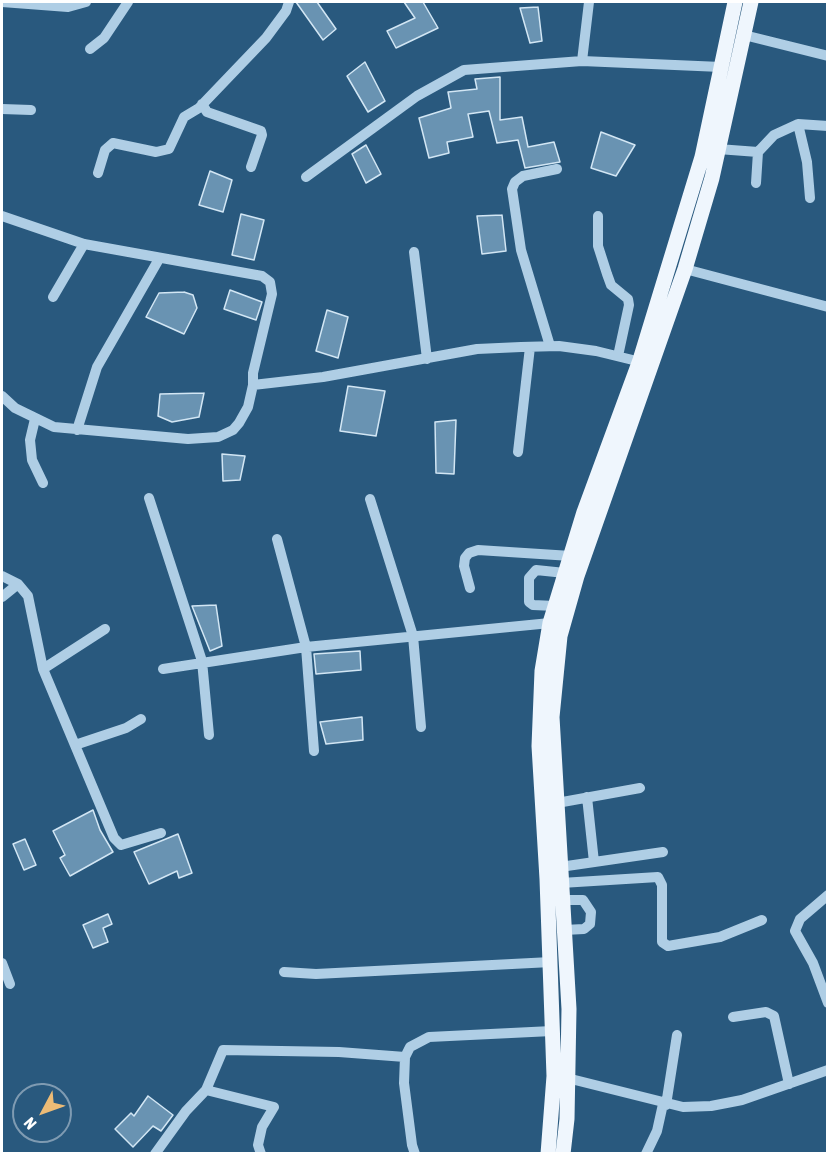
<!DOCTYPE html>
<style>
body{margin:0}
#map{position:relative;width:829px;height:1155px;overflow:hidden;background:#29597e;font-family:"Asap Condensed",sans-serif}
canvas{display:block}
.frame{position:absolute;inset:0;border:3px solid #fff;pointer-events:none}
.north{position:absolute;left:12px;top:1083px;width:60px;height:60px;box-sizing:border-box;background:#29597e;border:2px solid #7f9bb2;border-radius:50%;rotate:229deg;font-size:16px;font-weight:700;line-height:24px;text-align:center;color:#fff}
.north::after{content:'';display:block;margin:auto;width:21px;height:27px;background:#ecbb76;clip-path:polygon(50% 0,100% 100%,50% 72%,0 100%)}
</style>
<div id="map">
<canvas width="829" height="1155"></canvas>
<div class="frame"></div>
<div class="north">N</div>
</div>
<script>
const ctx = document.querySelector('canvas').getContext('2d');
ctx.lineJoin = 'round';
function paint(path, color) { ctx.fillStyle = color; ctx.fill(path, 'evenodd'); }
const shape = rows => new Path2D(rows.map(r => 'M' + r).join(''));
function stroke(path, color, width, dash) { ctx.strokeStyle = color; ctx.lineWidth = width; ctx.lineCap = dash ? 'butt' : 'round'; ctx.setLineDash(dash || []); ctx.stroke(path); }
const building = shape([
 [296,2,317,2,336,29,323,40,296,2],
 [404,2,423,2,438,28,396,48,387,31,415,18,404,2],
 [538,7,542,41,530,43,520,8,538,7],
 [365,62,385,101,368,112,347,76,365,62],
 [500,77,500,120,522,117,528,147,554,142,560,162,525,168,518,140,497,143,489,111,468,114,473,137,447,142,449,153,429,158,419,118,451,108,448,92,477,89,475,79,500,77],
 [601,132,635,145,616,176,591,168,601,132],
 [366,145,381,174,366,183,352,154,366,145],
 [210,171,232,180,223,212,199,205,210,171],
 [241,214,264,220,254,260,232,255,241,214],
 [502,215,506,251,482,254,477,216,502,215],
 [230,290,262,302,256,320,224,309,230,290],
 [184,292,193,295,197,308,184,334,146,317,159,293,184,292],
 [327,310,348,317,338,358,316,351,327,310],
 [348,386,385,391,376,436,340,431,348,386],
 [204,393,199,417,172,422,158,416,160,394,204,393],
 [456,420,454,474,436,473,435,422,456,420],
 [222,454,245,456,240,480,223,481,222,454],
 [216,605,222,646,210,651,192,606,216,605],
 [360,651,361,670,316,674,314,654,360,651],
 [362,717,363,740,326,744,320,722,362,717],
 [93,810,100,830,113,852,70,876,60,858,65,855,53,831,93,810],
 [178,834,192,873,179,878,177,871,149,884,134,852,178,834],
 [25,839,36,865,24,870,13,844,25,839],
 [108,914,112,924,103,928,108,942,93,948,83,925,108,914],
 [148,1096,173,1115,161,1131,153,1126,133,1147,115,1129,131,1113,134,1116,148,1096]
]);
paint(building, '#6993b2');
stroke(building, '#d2e6f4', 1.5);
stroke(shape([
 [2,2,68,7,86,2],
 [744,35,828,56],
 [90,49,104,38,128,2],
 [582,61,589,2],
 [202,104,207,112,261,131,262,135,251,167],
 [2,109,31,110],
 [798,124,807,162,810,198],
 [718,149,758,152],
 [98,173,105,150,113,143,156,152,169,149,184,117,199,108,266,38,286,11,289,2],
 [306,177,417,96,464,70,582,61,721,67],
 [756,183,758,152,774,135,798,124,828,126],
 [2,216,84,244,262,276,270,282,272,294,253,373,253,385],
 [598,216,598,246,607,274,611,285,628,299,629,305,618,356],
 [414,252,427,359],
 [685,269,828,307],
 [53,297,84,244],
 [550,346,521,250,512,189,515,182,523,176,557,169],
 [2,396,15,408,54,427,188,439,218,437,233,430,239,423,248,407,253,385,323,377,477,349,521,347,559,346,596,351,645,363],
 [35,419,30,440,32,460,43,483],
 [77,430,97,367,159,259],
 [518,452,530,347],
 [149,498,202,661,209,735],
 [370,499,413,636,421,727],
 [277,539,306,647,314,751],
 [2,576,18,584,28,596,43,669,114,838,121,845,161,833],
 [470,588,464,566,465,558,469,553,478,550,571,556],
 [2,597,18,584],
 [555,606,533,605,529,602,529,578,536,570,565,573],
 [43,669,105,629],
 [163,669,306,647,550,623],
 [75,745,126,728,141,719],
 [587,797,594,862],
 [557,803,640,788],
 [560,867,663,852],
 [561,883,658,877,662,885,662,942,668,946,720,937,762,920],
 [828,895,800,919,795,931,813,963,828,1003],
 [562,900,583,900,591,912,590,924,584,929,564,930],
 [2,963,10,984],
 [284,972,316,974,551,962],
 [733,1017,766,1012,774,1016,789,1084],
 [567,1078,683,1107,711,1106,742,1100,828,1070],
 [206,1090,274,1107,262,1127,258,1145,261,1154],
 [666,1105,677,1035],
 [155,1154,186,1111,206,1090,223,1050,339,1052,405,1057],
 [415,1154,412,1145,404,1083,405,1057,410,1047,429,1037,552,1031],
 [646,1154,657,1131,663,1104]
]), '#afcee5', 10);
stroke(shape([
 [548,1154,554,1076,547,879,539,746,542,671,550,623,584,512,640,360,702,157,735,2],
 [563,1154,567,1119,569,1009,552,717,560,636,577,576,685,269,712,178,751,2]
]), '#eff6fd', 15);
</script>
